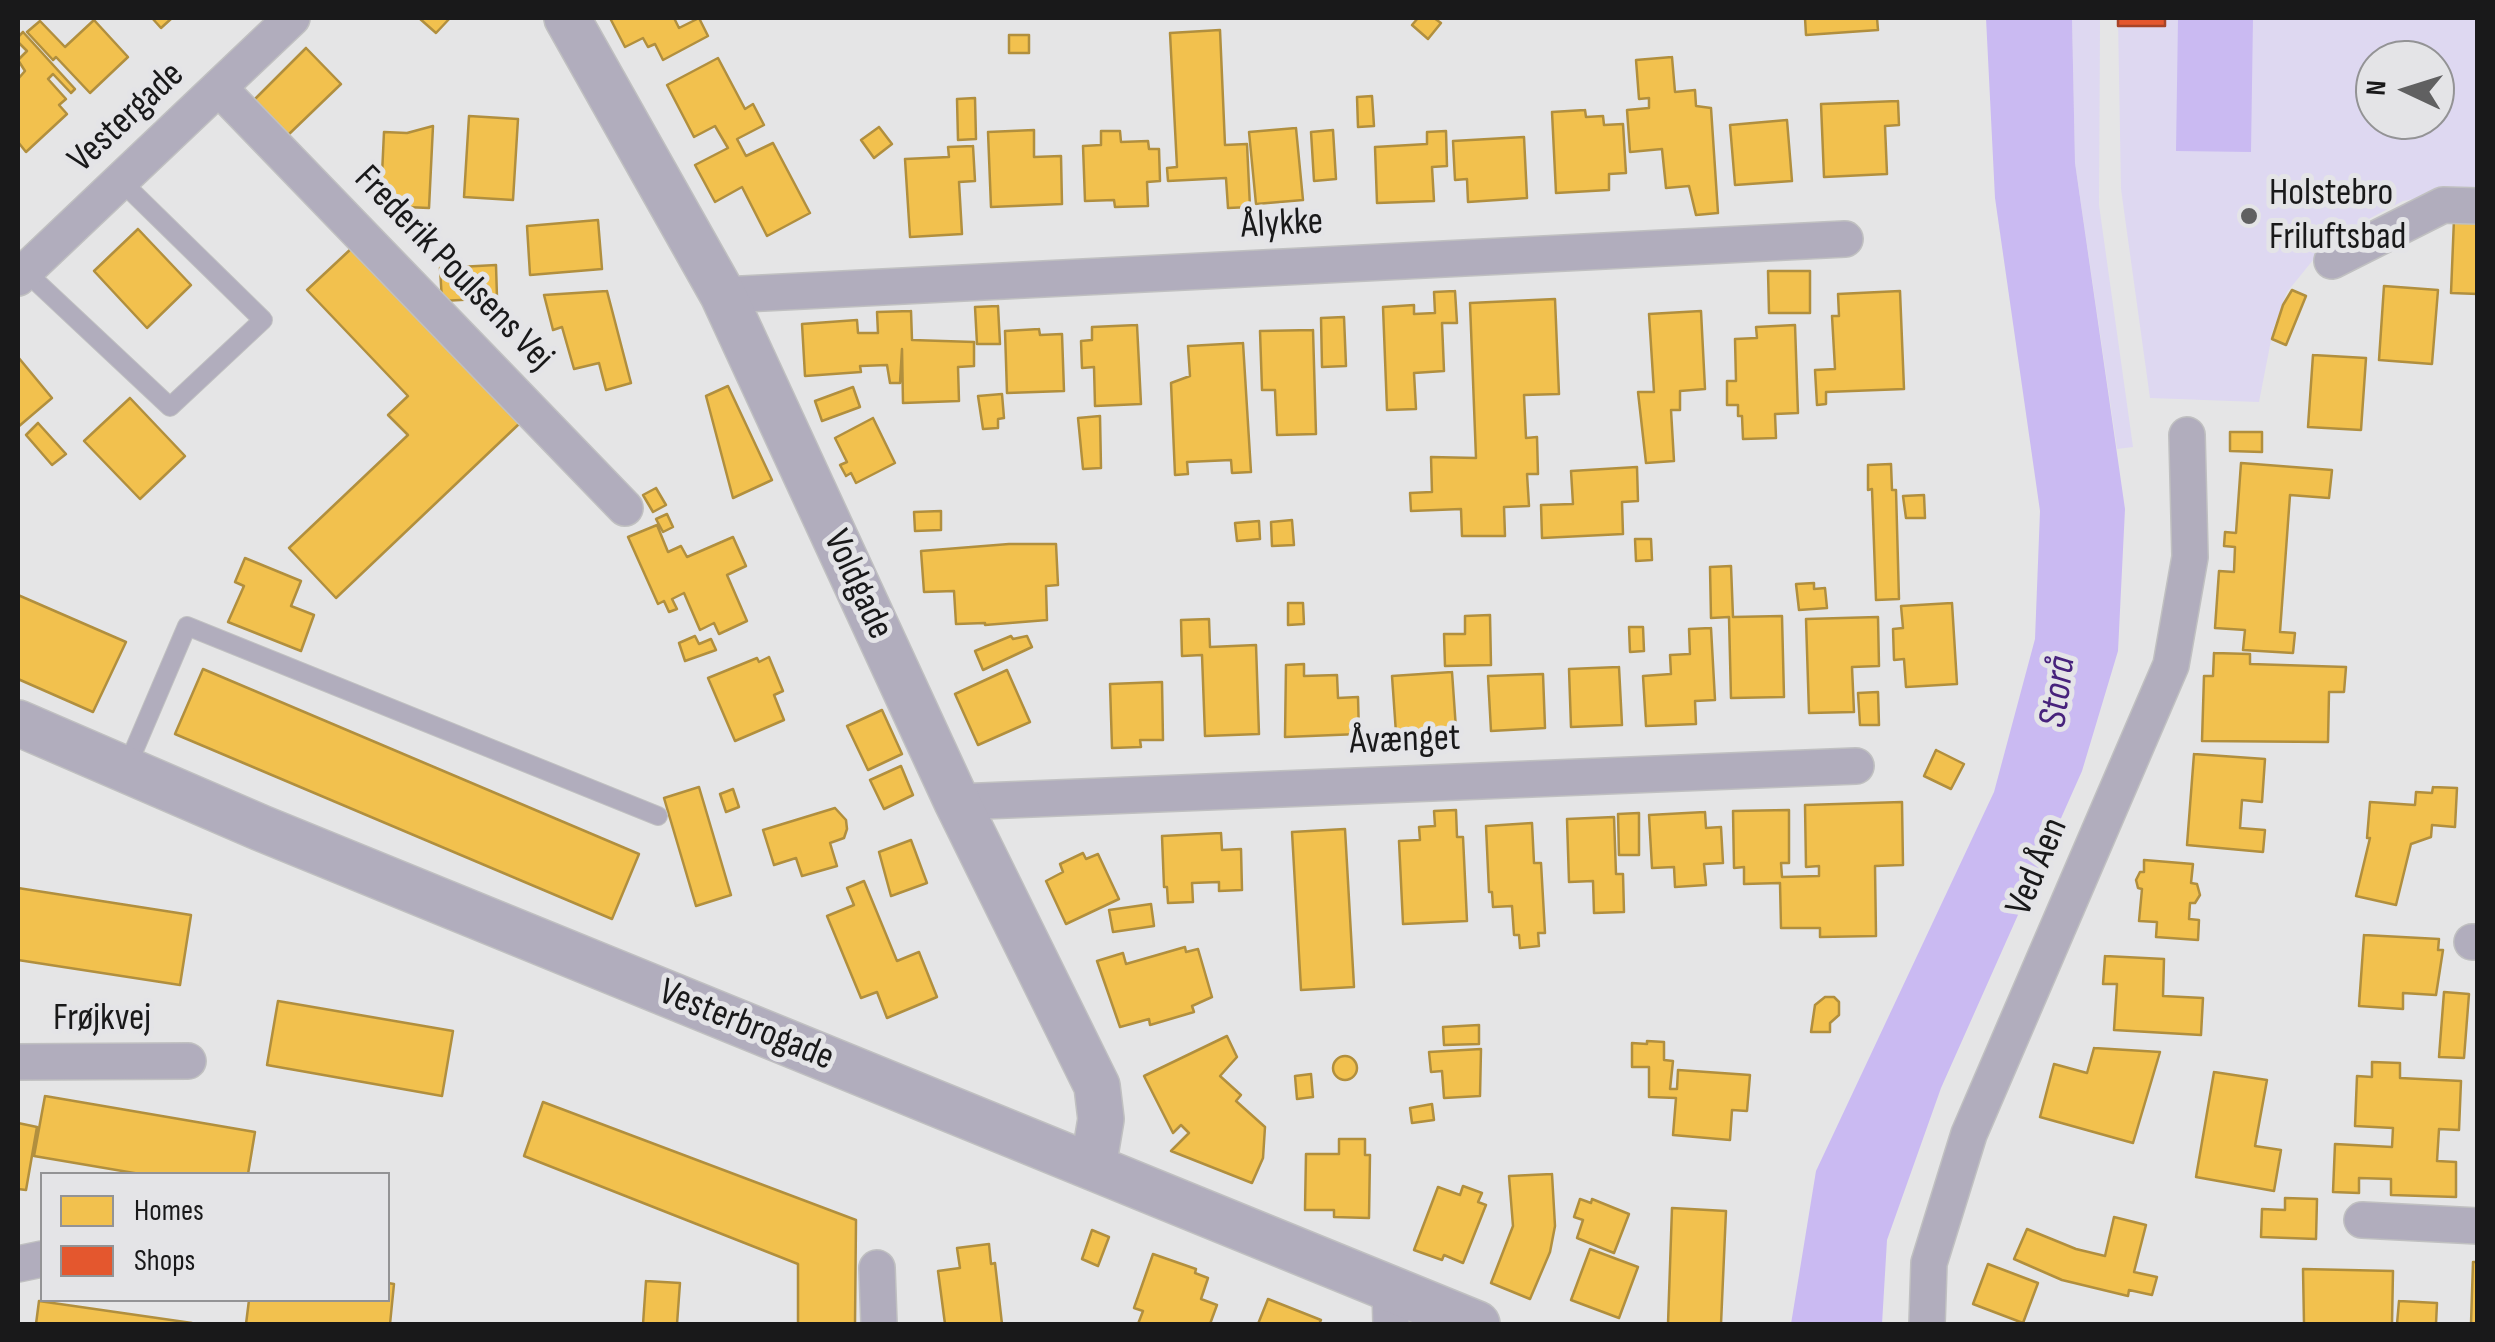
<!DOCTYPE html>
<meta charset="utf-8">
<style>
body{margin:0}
#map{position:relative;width:2495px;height:1342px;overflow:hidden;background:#e5e5e6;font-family:"Sofia Sans Condensed",sans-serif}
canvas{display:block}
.frame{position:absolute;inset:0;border:20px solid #19191a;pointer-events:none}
.legend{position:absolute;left:40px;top:1172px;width:350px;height:130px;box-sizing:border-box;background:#e4e4e7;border:2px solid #939395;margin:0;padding:12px 18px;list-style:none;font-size:30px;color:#19191a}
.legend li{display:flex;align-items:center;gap:20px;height:50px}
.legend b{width:50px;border:2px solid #939395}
.north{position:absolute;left:2355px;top:40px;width:100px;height:100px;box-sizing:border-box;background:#e4e4e7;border:2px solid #939395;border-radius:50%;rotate:274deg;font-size:28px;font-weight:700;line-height:40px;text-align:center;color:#19191a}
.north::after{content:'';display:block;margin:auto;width:35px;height:45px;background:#606061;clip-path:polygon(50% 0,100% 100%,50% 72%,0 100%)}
</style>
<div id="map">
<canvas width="2495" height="1342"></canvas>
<div class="frame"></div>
<ul class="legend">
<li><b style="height:28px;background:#f2c14e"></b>Homes</li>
<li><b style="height:28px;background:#e4572e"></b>Shops</li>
</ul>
<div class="north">N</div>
</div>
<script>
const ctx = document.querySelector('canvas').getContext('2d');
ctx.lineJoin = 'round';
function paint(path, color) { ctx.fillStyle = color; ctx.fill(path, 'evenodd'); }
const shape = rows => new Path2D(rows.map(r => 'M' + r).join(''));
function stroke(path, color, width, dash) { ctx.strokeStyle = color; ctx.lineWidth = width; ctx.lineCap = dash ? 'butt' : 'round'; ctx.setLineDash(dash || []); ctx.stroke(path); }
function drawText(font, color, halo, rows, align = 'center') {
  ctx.font = font + ' "Sofia Sans Condensed",sans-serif'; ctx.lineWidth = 10; ctx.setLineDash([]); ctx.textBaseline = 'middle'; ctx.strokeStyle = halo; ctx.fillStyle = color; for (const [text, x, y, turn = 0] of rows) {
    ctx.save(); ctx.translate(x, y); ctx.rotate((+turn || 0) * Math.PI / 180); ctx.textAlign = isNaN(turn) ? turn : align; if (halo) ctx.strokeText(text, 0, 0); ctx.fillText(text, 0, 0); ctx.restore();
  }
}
paint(shape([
 [2072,18,2100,18,2099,205,2133,447,2117,449,2075,163],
 [2118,18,2477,18,2477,198,2424,197,2403,201,2346,231,2318,254,2287,292,2273,330,2259,402,2150,398,2121,189],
 [2375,60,2435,60,2435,120,2375,120]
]), '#ded8f1');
paint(shape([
 [1986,18,2072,18,2075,163,2125,509,2118,651,2082,771,1941,1088,1887,1240,1882,1324,1791,1324,1816,1171,1994,792,2035,639,2040,511,1995,198],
 [2178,18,2253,18,2251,152,2176,151]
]), '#cabaf2');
const homes = shape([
 [152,18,172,18,161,28,152,18],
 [419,18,450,18,436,33,419,18],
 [610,18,674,18,679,28,699,18,708,36,663,60,655,44,648,47,643,38,625,47,610,18],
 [1418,18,1434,18,1441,23,1428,39,1412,25,1418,18],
 [1805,18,1877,18,1878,30,1806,35,1805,18],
 [94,20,128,57,90,93,56,57,53,60,27,32,40,21,65,47,94,20],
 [1220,30,1225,145,1247,144,1250,207,1228,208,1226,178,1168,181,1167,168,1177,167,1170,33,1220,30],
 [23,32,75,89,71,93,53,74,48,79,66,99,59,105,67,114,26,152,18,142,18,79,25,71,18,60,27,51,18,42,18,37,23,32],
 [1009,35,1029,35,1029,53,1009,53,1009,35],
 [306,48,341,84,286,137,252,102,306,48],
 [1672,57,1675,92,1695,90,1696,106,1711,108,1718,213,1696,215,1689,186,1666,188,1662,149,1630,152,1627,110,1649,108,1649,98,1639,99,1636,60,1672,57],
 [718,58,745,109,753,104,764,125,737,139,746,156,773,143,810,213,767,236,742,187,715,202,695,165,728,148,715,126,694,137,667,85,718,58],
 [1372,96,1374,126,1358,127,1357,97,1372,96],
 [975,98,976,139,958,140,957,99,975,98],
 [1898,101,1899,125,1885,126,1887,174,1824,177,1821,104,1898,101],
 [1585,110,1586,117,1603,116,1604,125,1623,124,1626,173,1609,174,1609,190,1556,193,1552,112,1585,110],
 [469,116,518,119,513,200,464,197,469,116],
 [1787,120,1792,181,1735,185,1730,125,1787,120],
 [433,126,429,208,406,207,406,198,381,196,384,132,407,133,433,126],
 [879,127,892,144,874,158,861,140,879,127],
 [1296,128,1303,200,1256,204,1249,132,1296,128],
 [1034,130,1034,157,1061,156,1062,204,991,207,988,132,1034,130],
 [1333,130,1336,179,1314,181,1311,132,1333,130],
 [1101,131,1120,131,1121,142,1148,141,1149,149,1159,149,1160,181,1147,182,1148,206,1115,207,1114,200,1085,201,1083,146,1101,145,1101,131],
 [1446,131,1447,166,1432,167,1434,201,1377,203,1375,147,1427,144,1427,132,1446,131],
 [1524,137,1527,198,1468,202,1467,179,1455,180,1453,141,1524,137],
 [973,146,975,181,959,182,962,234,910,237,905,159,949,157,948,147,973,146],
 [2454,219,2478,220,2478,294,2451,293,2454,219],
 [598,220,602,269,530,275,527,226,598,220],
 [138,229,191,285,147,328,94,271,138,229],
 [353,247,520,423,336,598,289,548,408,435,388,415,408,396,307,290,353,247],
 [496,265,497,298,442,301,440,268,496,265],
 [1768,271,1810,271,1810,313,1769,313,1768,271],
 [2384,286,2438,290,2432,364,2379,360,2384,286],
 [2292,290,2306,296,2286,345,2272,339,2283,305,2292,290],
 [607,291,631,383,606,390,599,363,574,369,562,327,553,330,544,295,607,291],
 [1455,291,1457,323,1442,323,1444,371,1414,373,1416,409,1387,410,1383,307,1414,305,1414,314,1435,313,1434,292,1455,291],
 [1900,291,1904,389,1826,392,1826,404,1817,405,1815,370,1835,369,1832,316,1839,316,1838,294,1900,291],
 [1555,299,1559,394,1524,395,1526,438,1537,437,1538,474,1527,474,1529,506,1504,507,1505,536,1462,536,1461,509,1411,511,1410,493,1432,492,1431,457,1476,458,1470,303,1555,299],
 [998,306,1000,344,977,344,975,307,998,306],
 [911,311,912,340,974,342,974,366,958,367,959,401,903,403,902,349,900,383,890,383,887,365,860,366,861,372,805,376,802,324,857,320,858,333,878,333,877,312,911,311],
 [1701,311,1705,389,1680,391,1680,410,1671,410,1674,461,1646,463,1638,392,1654,392,1649,314,1701,311],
 [1344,317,1346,366,1322,367,1321,318,1344,317],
 [1137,325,1141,404,1095,406,1094,367,1082,368,1081,341,1092,340,1092,327,1137,325],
 [1795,325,1798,413,1775,414,1776,438,1743,439,1742,416,1738,416,1738,405,1727,405,1727,381,1736,381,1735,339,1757,338,1756,327,1795,325],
 [1039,329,1040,335,1062,334,1064,391,1007,393,1005,331,1039,329],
 [1313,330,1316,434,1277,435,1275,390,1262,390,1260,331,1313,330],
 [1243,343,1251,472,1232,473,1231,460,1187,462,1188,474,1175,475,1171,383,1190,376,1188,346,1243,343],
 [2313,355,2366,358,2361,430,2308,427,2313,355],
 [18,357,52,398,18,427,18,357],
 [728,386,772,480,733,498,706,396,728,386],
 [853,387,860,407,822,421,815,401,853,387],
 [1002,394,1004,418,998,419,998,428,983,429,978,396,1002,394],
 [130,398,185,456,140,499,84,441,130,398],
 [1100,416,1101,468,1083,469,1078,418,1100,416],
 [873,418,895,463,856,483,851,473,846,476,840,465,847,462,835,438,873,418],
 [38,423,66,454,52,465,26,435,38,423],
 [2230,432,2262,432,2262,452,2230,451,2230,432],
 [2241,463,2332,470,2329,498,2290,495,2280,632,2295,633,2293,653,2243,650,2245,630,2215,628,2219,571,2234,572,2235,547,2224,546,2225,532,2236,533,2241,463],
 [1891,464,1892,490,1896,490,1899,599,1876,600,1872,489,1868,490,1868,465,1891,464],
 [1637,467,1638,501,1622,502,1623,534,1542,538,1541,505,1573,504,1571,471,1637,467],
 [656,488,666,505,653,512,643,495,656,488],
 [1924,495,1925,518,1906,518,1903,496,1924,495],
 [941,511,941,530,915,531,914,512,941,511],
 [667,514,673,527,663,532,656,519,667,514],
 [1292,520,1294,545,1272,546,1271,522,1292,520],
 [1259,521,1260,539,1237,541,1235,523,1259,521],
 [657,525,668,552,681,546,687,557,733,537,746,566,727,575,747,621,719,634,714,623,700,630,684,593,672,599,677,609,669,612,664,601,658,604,628,537,657,525],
 [1635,539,1651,539,1652,560,1636,561,1635,539],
 [1009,544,1056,544,1058,585,1046,586,1047,620,985,625,985,623,956,624,954,591,924,592,921,551,1009,544],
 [245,558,301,581,291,606,314,615,301,651,228,622,244,586,235,582,245,558],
 [1731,566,1733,617,1782,616,1784,697,1731,698,1729,617,1711,618,1710,567,1731,566],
 [1814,583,1814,589,1825,588,1827,608,1799,610,1796,584,1814,583],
 [18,595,126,642,93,712,18,679,18,595],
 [1288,603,1303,603,1304,624,1288,625,1288,603],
 [1952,603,1957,684,1906,687,1904,659,1894,660,1893,629,1903,628,1901,606,1952,603],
 [1490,615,1491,665,1445,666,1444,634,1465,634,1465,616,1490,615],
 [1878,617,1879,666,1852,667,1854,712,1809,713,1806,619,1878,617],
 [1209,619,1210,647,1256,645,1259,734,1205,736,1202,655,1182,656,1181,620,1209,619],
 [1629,627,1643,627,1644,651,1630,652,1629,627],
 [1711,628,1715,700,1695,701,1696,724,1646,726,1643,676,1671,674,1670,655,1690,654,1689,629,1711,628],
 [695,636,699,644,711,639,716,650,685,661,679,643,695,636],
 [1011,636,1013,639,1027,636,1032,647,983,670,975,651,1011,636],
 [2214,653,2250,654,2250,664,2346,667,2344,692,2329,692,2328,742,2202,741,2204,676,2213,676,2214,653],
 [769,657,783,691,774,695,784,720,735,741,708,678,757,658,759,662,769,657],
 [1304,664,1304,676,1337,675,1338,698,1358,697,1359,734,1285,737,1286,665,1304,664],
 [1619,667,1622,725,1571,727,1569,669,1619,667],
 [203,669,639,854,612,919,175,734,203,669],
 [1007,670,1030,722,978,745,955,694,1007,670],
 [1452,672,1456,729,1396,733,1392,676,1452,672],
 [1543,674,1545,728,1491,731,1488,676,1543,674],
 [1162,682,1163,740,1140,740,1141,747,1112,748,1110,684,1162,682],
 [1878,692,1879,725,1860,725,1858,693,1878,692],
 [882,710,902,754,868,770,847,726,882,710],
 [1936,750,1964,764,1951,789,1924,776,1936,750],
 [2194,754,2265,759,2262,802,2242,800,2240,828,2265,830,2263,852,2187,845,2194,754],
 [901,766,913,795,884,809,870,780,901,766],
 [699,787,731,895,696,906,664,798,699,787],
 [2433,787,2457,788,2455,827,2432,825,2431,837,2411,844,2396,905,2356,896,2370,838,2367,838,2370,802,2415,805,2416,792,2432,793,2433,787],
 [733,789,739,807,726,812,720,794,733,789],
 [1902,802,1903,865,1875,866,1876,936,1820,937,1820,928,1781,928,1780,883,1744,884,1744,867,1734,868,1733,811,1789,810,1789,863,1781,863,1782,877,1819,876,1819,866,1806,867,1805,805,1902,802],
 [835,808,846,820,847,829,844,838,830,843,837,866,802,876,796,858,774,865,763,830,835,808],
 [1456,810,1457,837,1463,837,1467,921,1403,924,1399,841,1420,840,1419,827,1435,826,1434,811,1456,810],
 [1705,812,1706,828,1721,827,1723,863,1704,864,1706,885,1675,887,1674,867,1652,868,1649,815,1705,812],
 [1639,813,1639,855,1619,855,1618,814,1639,813],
 [1614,817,1616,874,1623,874,1624,912,1594,913,1593,881,1569,882,1567,819,1614,817],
 [1532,823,1534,863,1541,863,1545,933,1538,933,1539,946,1520,948,1519,935,1514,935,1512,906,1493,907,1492,892,1489,892,1486,826,1532,823],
 [1345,829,1354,987,1301,990,1292,832,1345,829],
 [1221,833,1222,850,1241,849,1242,890,1219,891,1219,882,1192,883,1193,902,1168,903,1167,887,1164,887,1162,836,1221,833],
 [911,840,927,883,891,896,879,852,911,840],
 [1083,853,1086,859,1098,854,1119,899,1066,924,1046,881,1063,872,1060,864,1083,853],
 [2144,860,2193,864,2191,883,2197,884,2200,895,2195,903,2190,903,2189,919,2199,920,2198,940,2156,937,2157,922,2139,921,2142,889,2138,888,2136,880,2140,872,2144,872,2144,860],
 [864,881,897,961,919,952,937,997,887,1018,877,992,861,998,827,916,854,905,847,888,864,881],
 [18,888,191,915,180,985,18,960,18,888],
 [1151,904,1154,926,1113,932,1109,910,1151,904],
 [2364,935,2439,939,2438,950,2443,950,2436,995,2403,993,2403,1009,2359,1006,2364,935],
 [1185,947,1186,952,1198,949,1212,997,1192,1006,1194,1012,1150,1025,1149,1019,1120,1027,1097,961,1123,953,1126,964,1185,947],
 [2105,956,2164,959,2163,996,2203,998,2201,1035,2114,1030,2117,984,2103,984,2105,956],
 [2444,992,2469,994,2464,1058,2439,1057,2444,992],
 [1825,997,1834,997,1839,1002,1839,1015,1830,1023,1830,1032,1811,1032,1815,1005,1825,997],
 [278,1001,453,1031,442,1096,267,1065,278,1001],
 [1479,1025,1479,1044,1444,1045,1443,1027,1479,1025],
 [1227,1036,1237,1057,1220,1076,1241,1095,1236,1101,1265,1127,1263,1158,1252,1183,1171,1151,1189,1133,1181,1125,1173,1133,1144,1076,1227,1036],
 [1647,1041,1664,1042,1664,1060,1673,1061,1670,1089,1677,1089,1678,1070,1750,1075,1747,1111,1732,1110,1730,1140,1673,1135,1676,1098,1649,1097,1649,1067,1632,1067,1632,1043,1647,1044,1647,1041],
 [2094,1048,2160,1052,2133,1143,2040,1117,2054,1064,2087,1073,2094,1048],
 [1481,1049,1480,1096,1444,1098,1442,1071,1431,1072,1429,1052,1481,1049],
 '1333 1068a12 12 0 1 1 24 0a12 12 0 1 1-24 0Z',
 [2372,1062,2400,1063,2400,1078,2461,1081,2459,1130,2439,1129,2437,1161,2456,1162,2456,1197,2391,1195,2391,1179,2359,1178,2359,1193,2333,1192,2335,1144,2392,1147,2393,1128,2355,1126,2357,1076,2372,1077,2372,1062],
 [2214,1072,2267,1080,2255,1146,2281,1150,2274,1191,2196,1177,2214,1072],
 [1311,1074,1313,1097,1297,1099,1295,1076,1311,1074],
 [45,1096,255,1132,248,1174,140,1174,34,1156,45,1096],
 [543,1102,856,1220,855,1324,798,1324,798,1264,524,1156,543,1102],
 [1432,1104,1434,1120,1412,1123,1410,1108,1432,1104],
 [18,1123,37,1127,26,1190,18,1189,18,1123],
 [1339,1139,1365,1139,1365,1155,1370,1155,1369,1218,1334,1217,1334,1210,1305,1210,1306,1154,1339,1154,1339,1139],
 [1552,1174,1555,1226,1550,1252,1530,1299,1491,1283,1513,1226,1509,1176,1552,1174],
 [1463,1186,1482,1193,1478,1202,1486,1205,1463,1263,1444,1255,1442,1260,1414,1250,1438,1187,1460,1195,1463,1186],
 [2285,1198,2317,1199,2316,1239,2261,1237,2262,1209,2285,1210,2285,1198],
 [1580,1199,1591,1203,1592,1199,1629,1214,1614,1253,1577,1238,1583,1220,1574,1217,1580,1199],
 [1672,1208,1726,1211,1721,1324,1668,1324,1672,1208],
 [2114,1217,2146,1225,2134,1272,2157,1277,2152,1295,2129,1290,2128,1296,2062,1280,2014,1259,2027,1229,2076,1249,2105,1256,2114,1217],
 [1092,1230,1109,1237,1098,1266,1082,1259,1092,1230],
 [989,1244,991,1264,995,1263,1002,1324,945,1324,938,1271,960,1268,957,1248,989,1244],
 [1590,1249,1638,1267,1619,1318,1571,1300,1590,1249],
 [1153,1254,1196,1269,1195,1273,1208,1278,1201,1299,1217,1305,1210,1324,1138,1324,1143,1311,1134,1308,1153,1254],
 [2473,1262,2478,1262,2478,1324,2471,1324,2473,1262],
 [1988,1264,2038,1283,2023,1323,1973,1304,1988,1264],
 [2303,1269,2393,1271,2392,1324,2304,1324,2303,1269],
 [646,1281,680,1283,677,1324,643,1324,646,1281],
 [388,1283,394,1284,390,1324,246,1324,249,1300,388,1300,388,1283],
 [1268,1299,1321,1320,1319,1324,1258,1324,1268,1299],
 [39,1301,192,1323,192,1324,36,1324,39,1301],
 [2399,1301,2437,1303,2436,1324,2397,1324,2399,1301]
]);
paint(homes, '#f2c14e');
stroke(homes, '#b18f3e', 2.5);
const shops = shape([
 [2118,18,2165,18,2165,26,2118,26,2118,18]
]);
paint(shops, '#e4572e');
stroke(shops, '#a74428', 2.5);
const service = shape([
 [25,271,170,407,263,320,121,181],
 [126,769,187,626,658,816]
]);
const minor = shape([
 [220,89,625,508],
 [2332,261,2443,205,2478,206],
 [18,278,292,18],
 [723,295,1845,239],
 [957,802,1856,766],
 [2472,942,2478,942],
 [18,1062,188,1061],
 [2362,1220,2478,1226],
 [18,1264,42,1259],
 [877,1268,879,1324],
 [1390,1289,1391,1324],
 [1927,1324,1929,1263,1969,1134,2171,665,2190,557,2187,435]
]);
const tertiary = shape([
 [567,18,723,295,957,802,1097,1086,1101,1119,1093,1167],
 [18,723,261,828,1477,1324]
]);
stroke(service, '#c0c0c1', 20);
stroke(minor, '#c0c0c1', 38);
stroke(tertiary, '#c0c0c1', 48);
stroke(service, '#b1adbd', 18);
stroke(minor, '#b1adbd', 35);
stroke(tertiary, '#b1adbd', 45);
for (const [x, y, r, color] of [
 [2249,216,10,"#606061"]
]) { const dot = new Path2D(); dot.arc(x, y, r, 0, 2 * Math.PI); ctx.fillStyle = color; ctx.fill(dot); stroke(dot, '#e4e4e7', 4); }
drawText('38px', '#19191a', '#e4e4e7', [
 ["Vestergade",127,118,-43],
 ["Ålykke",1282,225,-3],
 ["Frederik Poulsens Vej",453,269,46],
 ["Voldgade",857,585,65],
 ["Åvænget",1405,741,-2],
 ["Ved Åen",2038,867,-67],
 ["Frøjkvej",102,1019],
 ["Vesterbrogade",746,1026,22]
]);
drawText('38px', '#19191a', '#e4e4e7', [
 ["Holstebro",2269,194],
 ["Friluftsbad",2269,238]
], 'left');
drawText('italic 40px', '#47227c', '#e4e4e7', [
 ["Storå",2059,692,-82]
]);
</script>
